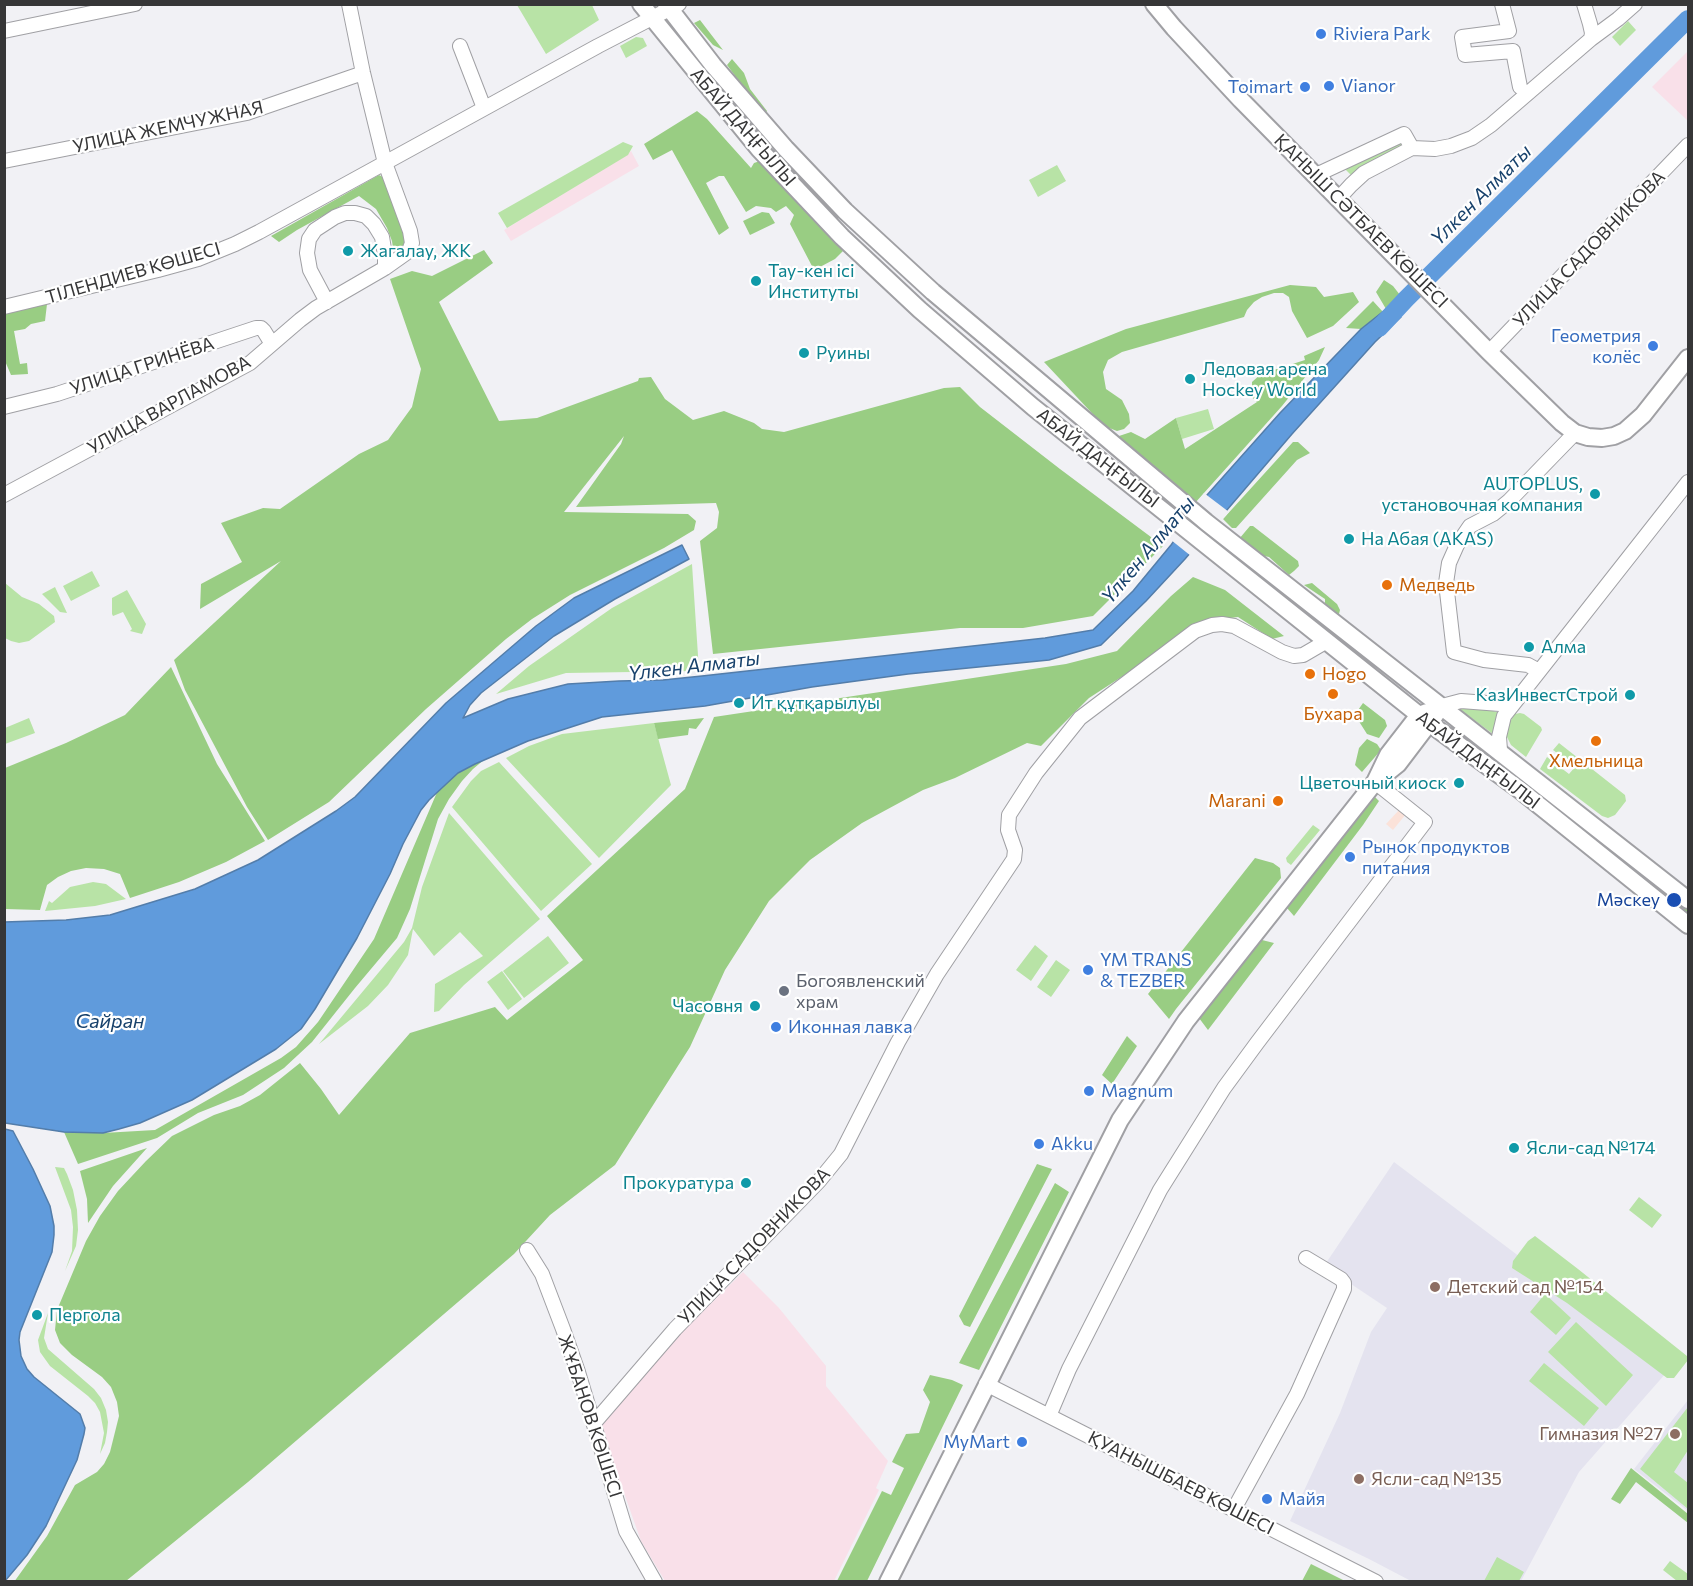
<!DOCTYPE html>
<meta charset="utf-8">
<style>
body{margin:0}
#map{position:relative;width:1693px;height:1586px;overflow:hidden;background:#f1f1f5;font-family:Commissioner,sans-serif}
canvas{display:block}
.frame{position:absolute;inset:0;border:6px solid #363637;pointer-events:none}
</style>
<div id="map">
<canvas width="1693" height="1586"></canvas>
<div class="frame"></div>
</div>
<script>
const ctx = document.querySelector('canvas').getContext('2d');
ctx.lineJoin = 'round';
function paint(path, color) { ctx.fillStyle = color; ctx.fill(path, 'evenodd'); }
const shape = rows => new Path2D(rows.map(r => 'M' + r).join(''));
function stroke(path, color, width, dash) { ctx.strokeStyle = color; ctx.lineWidth = width; ctx.lineCap = dash ? 'butt' : 'round'; ctx.setLineDash(dash || []); ctx.stroke(path); }
function drawText(font, color, halo, rows, align = 'center') {
  ctx.font = font + ' Commissioner,sans-serif'; ctx.lineWidth = 4.5; ctx.setLineDash([]); ctx.textBaseline = 'middle'; ctx.strokeStyle = halo; ctx.fillStyle = color; for (const [text, x, y, turn = 0] of rows) {
    ctx.save(); ctx.translate(x, y); ctx.rotate((+turn || 0) * Math.PI / 180); ctx.textAlign = isNaN(turn) ? turn : align; if (halo) ctx.strokeText(text, 0, 0); ctx.fillText(text, 0, 0); ctx.restore();
  }
}
paint(shape([
 [1400,809,1406,814,1393,830,1386,824]
]), '#fbe2d9');
paint(shape([
 [1688,51,1688,121,1652,87],
 [631,151,639,166,511,241,504,230,627,155],
 [743,1272,779,1308,826,1366,826,1386,888,1461,876,1488,879,1490,834,1581,665,1581,641,1541,600,1425,648,1366]
]), '#f9e0e9');
paint(shape([
 [1394,1162,1528,1263,1681,1356,1579,1472,1521,1581,1411,1581,1369,1559,1290,1521,1340,1413,1371,1332,1387,1308,1324,1266],
 [1688,1400,1688,1511,1634,1469]
]), '#e4e3ef');
paint(shape([
 [517,5,592,5,599,20,546,54],
 [1628,21,1636,30,1620,46,1612,37],
 [636,37,643,38,647,46,626,58,620,46],
 [1400,140,1403,149,1351,175,1344,168],
 [623,142,633,146,628,155,507,228,498,213],
 [1057,165,1066,181,1038,197,1029,180],
 [1208,409,1214,429,1182,439,1176,418],
 [692,564,699,671,566,673,496,694,529,666,612,608],
 [92,571,100,586,71,601,63,586],
 [5,583,22,597,39,604,54,616,55,622,29,641,19,643,11,641,5,638],
 [55,587,67,613,60,612,42,594],
 [127,590,146,624,142,634,130,631,132,629,123,612,113,616,112,614,112,598],
 [1475,707,1497,712,1498,717,1493,734,1458,708],
 [1520,713,1524,714,1541,727,1542,730,1526,757,1511,745,1506,735,1507,726,1515,714],
 [29,718,35,733,5,744,5,728],
 [654,723,671,785,599,858,506,758,529,746,562,734],
 [1559,743,1625,795,1626,801,1615,815,1608,818,1602,816,1540,769,1547,757,1569,774,1575,767,1553,750],
 [499,762,592,864,541,911,452,807,471,781,481,771],
 [449,813,540,919,464,985,439,1011,434,1012,435,984,483,956,460,932,434,956,413,929,408,955,388,985,368,1006,319,1044,404,942,412,928,422,887],
 [1313,825,1320,830,1291,865,1287,862,1286,858],
 [93,882,106,884,126,899,95,906,45,911,49,901,52,903,70,887],
 [548,936,569,963,524,998,503,971],
 [1035,945,1048,956,1031,981,1016,970],
 [1056,960,1070,970,1051,997,1037,987],
 [502,971,522,999,508,1010,487,982],
 [55,1167,64,1168,67,1174,73,1190,77,1210,78,1230,76,1246,65,1271,72,1251,73,1227,71,1210],
 [1639,1197,1662,1215,1652,1228,1629,1210],
 [1535,1236,1578,1269,1687,1356,1688,1360,1674,1378,1667,1378,1567,1303,1512,1268,1513,1261,1528,1241],
 [1545,1294,1571,1318,1556,1335,1530,1312],
 [48,1313,44,1338,48,1349,94,1389,101,1398,106,1410,108,1422,107,1432,105,1443,100,1454,104,1433,100,1412,95,1403,88,1396,50,1366,40,1352,38,1340],
 [1576,1322,1633,1375,1606,1406,1548,1352],
 [1544,1363,1599,1408,1584,1426,1529,1381],
 [1688,1407,1688,1450,1674,1472,1688,1483,1688,1509,1640,1469],
 [1497,1557,1524,1572,1519,1581,1484,1581],
 [1670,1561,1688,1574,1688,1581,1677,1581,1663,1570]
]), '#b8e3a6');
paint(shape([
 [700,20,723,50,713,45,694,23],
 [732,59,744,73,750,89,767,111,764,115,727,65],
 [697,111,707,119,751,168,754,163,763,160,843,251,835,259,818,268,813,268,790,224,794,215,786,206,776,212,771,208,756,206,746,212,724,176,719,176,706,183,729,228,719,235,672,150,653,160,644,144],
 [379,175,387,179,405,239,405,245,393,248,392,241,387,228,376,209,359,196,297,230,279,242,271,236],
 [762,212,769,213,775,223,750,235,743,221],
 [484,250,493,263,439,302,499,421,537,418,638,381,639,378,651,377,665,399,693,420,724,411,754,423,762,429,784,432,944,388,960,387,980,407,1060,469,1163,546,1093,616,1023,628,960,628,713,654,700,541,717,528,719,512,716,503,576,507,621,444,624,436,564,512,688,514,696,521,694,530,664,548,570,595,532,619,506,639,426,709,329,802,268,840,247,807,185,690,174,660,281,561,200,609,201,584,242,562,221,523,263,508,280,509,359,454,388,440,412,407,421,369,390,279,412,271,432,276],
 [1384,280,1393,286,1400,295,1386,309,1376,292],
 [1290,285,1316,287,1324,297,1353,292,1359,302,1333,326,1307,338,1292,311,1289,297,1283,293,1274,293,1262,297,1254,302,1247,310,1244,317,1122,352,1108,360,1103,372,1106,389,1122,400,1129,414,1130,423,1124,429,1117,431,1104,426,1044,362,1126,329],
 [1373,301,1383,312,1361,329,1346,328],
 [47,304,45,321,31,324,25,329,14,331,20,364,27,363,28,374,11,375,5,361,4,312,11,309],
 [1325,347,1319,360,1282,406,1195,503,1191,498,1113,438,1131,432,1145,439,1176,418,1185,449,1257,402,1252,397,1252,382,1261,374,1305,360,1304,356],
 [1293,442,1298,442,1310,453,1297,460,1236,528,1232,528,1223,519],
 [1250,526,1253,526,1298,561,1299,566,1294,571,1289,575,1269,557,1259,555,1239,539],
 [1193,577,1225,590,1284,636,1272,639,1238,617,1208,621,1089,698,1041,746,1027,743,955,778,923,790,862,823,810,860,769,901,725,970,690,1047,615,1165,550,1215,514,1254,248,1482,126,1581,14,1582,47,1536,75,1485,97,1472,104,1464,110,1452,119,1416,117,1402,111,1387,102,1377,72,1355,60,1343,55,1330,57,1310,86,1241,100,1216,118,1191,146,1161,172,1136,214,1115,240,1106,260,1095,300,1063,321,1089,339,1115,410,1033,495,1007,507,1020,583,960,547,916,685,789,714,717,1066,664,1117,651,1171,596],
 [1312,583,1337,604,1340,610,1338,618,1325,610,1325,599,1304,585],
 [171,667,217,764,265,841,226,862,179,882,130,898,120,874,104,869,86,868,71,871,58,877,47,885,40,910,5,909,5,768,66,743,125,715],
 [1363,703,1385,720,1387,726,1379,738,1367,734,1360,723,1356,713],
 [704,718,696,729,689,728,688,735,658,739,654,723],
 [1454,723,1688,907,1688,914,1451,727],
 [1367,739,1377,744,1381,750,1362,772,1355,765,1359,748],
 [485,759,473,769,462,781,449,799,438,819,410,909,397,938,355,988,312,1042,284,1068,243,1095,198,1113,157,1138,78,1164,64,1132,103,1133,155,1130,281,1058,296,1047,318,1022,374,939,438,790,458,773],
 [1374,796,1379,801,1363,825,1294,916,1287,908,1344,832],
 [1255,858,1273,863,1280,868,1281,878,1176,1009,1169,1019,1148,994],
 [1262,940,1274,943,1208,1030,1199,1018],
 [1127,1036,1137,1046,1112,1084,1102,1075],
 [147,1148,113,1186,88,1223,87,1199,80,1171],
 [1037,1164,1052,1169,970,1327,964,1325,959,1316],
 [1055,1183,1069,1192,979,1370,959,1363],
 [930,1375,952,1380,963,1385,867,1581,837,1581,882,1491,891,1495,904,1468,892,1462,906,1434,919,1433,930,1402,923,1390],
 [1631,1468,1688,1514,1688,1523,1636,1482,1620,1504,1611,1499],
 [1311,1564,1345,1581,1302,1581]
]), '#99cd83');
const water = shape([
 [1390,306,1401,317,1375,342,1292,434,1185,559,1146,601,1101,645,1049,660,908,674,812,687,705,706,602,717,528,741,475,764,458,773,429,800,421,810,403,844,390,874,357,938,315,1009,301,1029,276,1049,192,1100,140,1123,119,1129,103,1133,64,1132,5,1123,4,922,66,920,110,915,195,889,258,860,336,811,355,797,446,703,536,626,574,598,682,545,689,559,615,599,554,636,481,693,470,705,463,718,508,699,568,684,619,681,663,680,702,676,1045,638,1093,630,1133,591,1171,545,1207,495,1280,413,1361,329,1390,306],
 [5,1129,13,1131,33,1169,50,1206,54,1226,54,1235,52,1252,20,1332,19,1340,21,1356,27,1369,34,1377,80,1414,85,1428,84,1434,77,1460,46,1526,27,1555,5,1581,5,1129]
]);
paint(water, '#609bdc');
stroke(water, '#537daa', 1.5);
paint(shape([
 [1204,493,1229,512,1191,556,1171,540]
]), '#f1f1f5');
stroke(shape([
 [1379,328,1406,299,1688,19]
]), '#609bdc', 18);
const minor = shape([
 [1502,4,1509,31,1462,37,1465,55,1513,51,1520,87],
 [4,31,135,4],
 [1591,39,1618,19,1635,4],
 [460,46,484,108],
 [4,161,247,113,363,73],
 [1316,175,1404,134,1412,148],
 [1339,198,1351,185,1364,173,1412,148,1435,149,1451,146,1472,138,1491,125,1591,39,1592,33,1590,24,1584,4],
 [327,302,310,270,307,253,309,239,315,230,335,217,345,213,355,213,366,216,374,224,382,237,385,255,385,268],
 [4,307,158,270,198,259,235,244,259,232,598,46,679,4],
 [1489,352,1688,145],
 [4,407,57,394,256,328,261,328,264,331,272,344],
 [4,495,250,363,300,320,316,308,385,268,409,251,412,243,410,231,385,163,363,73,349,4],
 [1539,671,1528,665,1484,660,1454,652,1446,583,1449,563,1457,545,1470,526,1493,514,1509,501,1575,433],
 [1442,706,1461,701,1500,704,1514,702],
 [1500,750,1499,737,1504,716,1688,482],
 [527,1250,542,1274,563,1329,578,1372,626,1531,655,1582],
 [986,1384,1376,1582],
 [1049,1416,1069,1369,1160,1190,1224,1088,1257,1043,1425,822,1375,782],
 [594,1423,675,1329,819,1181,841,1154,898,1042,937,974,1014,859,1015,850,1008,830,1009,815,1036,773,1080,718,1195,631,1212,625,1222,624,1234,626,1282,652,1294,656,1303,655,1327,641],
 [1234,1509,1297,1394,1344,1289,1344,1283,1341,1279,1306,1258]
]);
const major = shape([
 [641,4,759,149,842,237,920,310,1033,407,1429,723,1520,790,1688,925],
 [666,4,713,65,786,149,845,211,933,292,1206,522,1688,900],
 [1154,4,1174,28,1241,100,1489,352,1562,423,1575,433,1588,437,1602,438,1614,436,1625,431,1643,415,1688,358],
 [1378,780,1398,764,1436,714],
 [888,1582,1120,1120,1186,1021,1375,782,1388,755,1419,715,1427,712]
]);
stroke(minor, '#a0a0a4', 16);
stroke(major, '#a0a0a4', 20);
stroke(minor, '#fff', 14);
stroke(major, '#fff', 16);
for (const [x, y, r, color] of [
 [1321,34,6,"#3f7fe0"],
 [1329,86,6,"#3f7fe0"],
 [1305,87,6,"#3f7fe0"],
 [348,251,6,"#0f9aa8"],
 [756,281,6,"#0f9aa8"],
 [1653,346,6,"#3f7fe0"],
 [804,353,6,"#0f9aa8"],
 [1190,379,6,"#0f9aa8"],
 [1595,494,6,"#0f9aa8"],
 [1349,539,6,"#0f9aa8"],
 [1387,585,6,"#e8710a"],
 [1529,647,6,"#0f9aa8"],
 [1310,674,6,"#e8710a"],
 [1333,694,6,"#e8710a"],
 [1630,695,6,"#0f9aa8"],
 [739,703,6,"#0f9aa8"],
 [1596,741,6,"#e8710a"],
 [1459,783,6,"#0f9aa8"],
 [1278,801,6,"#e8710a"],
 [1350,857,6,"#3f7fe0"],
 [1674,900,8,"#1a4fb4"],
 [1088,970,6,"#3f7fe0"],
 [784,991,6,"#6b7280"],
 [755,1006,6,"#0f9aa8"],
 [776,1027,6,"#3f7fe0"],
 [1089,1091,6,"#3f7fe0"],
 [1039,1144,6,"#3f7fe0"],
 [1514,1148,6,"#0f9aa8"],
 [746,1183,6,"#0f9aa8"],
 [1435,1287,6,"#8d6e63"],
 [37,1315,6,"#0f9aa8"],
 [1675,1434,6,"#8d6e63"],
 [1022,1442,6,"#3f7fe0"],
 [1359,1479,6,"#8d6e63"],
 [1267,1499,6,"#3f7fe0"]
]) { const dot = new Path2D(); dot.arc(x, y, r, 0, 2 * Math.PI); ctx.fillStyle = color; ctx.fill(dot); stroke(dot, '#fff', 2); }
drawText('18px', '#366cbe', '#fff', [
 ["Riviera Park",1333,34],
 ["Vianor",1341,86],
 ["Toimart",1293,87,"right"],
 ["Геометрия",1641,336,"right"],
 ["колёс",1641,357,"right"],
 ["Рынок продуктов",1362,847],
 ["питания",1362,868],
 ["YM TRANS",1100,960],
 ["& TEZBER",1100,981],
 ["Иконная лавка",788,1027],
 ["Magnum",1101,1091],
 ["Akku",1051,1144],
 ["MyMart",1010,1442,"right"],
 ["Майя",1279,1499]
], 'left');
drawText('18px', '#363637', '#fff', [
 ["УЛИЦА ЖЕМЧУЖНАЯ",168,127,-12],
 ["АБАЙ ДАҢҒЫЛЫ",743,127,49],
 ["ҚАНЫШ СӘТБАЕВ КӨШЕСІ",1361,221,45],
 ["УЛИЦА САДОВНИКОВА",1589,249,-46],
 ["ТІЛЕНДИЕВ КӨШЕСІ",133,273,-16],
 ["УЛИЦА ГРИНЁВА",142,366,-18],
 ["УЛИЦА ВАРЛАМОВА",169,405,-29],
 ["АБАЙ ДАҢҒЫЛЫ",1098,458,38],
 ["АБАЙ ДАҢҒЫЛЫ",1478,760,37],
 ["УЛИЦА САДОВНИКОВА",754,1246,-46],
 ["ЖҰБАНОВ КӨШЕСІ",590,1416,72],
 ["ҚУАНЫШБАЕВ КӨШЕСІ",1181,1483,27]
]);
drawText('18px', '#0d838f', '#fff', [
 ["Жагалау, ЖК",360,251],
 ["Тау-кен ісі",768,271],
 ["Институты",768,292],
 ["Руины",816,353],
 ["Ледовая арена",1202,369],
 ["Hockey World",1202,390],
 ["AUTOPLUS,",1583,484,"right"],
 ["установочная компания",1583,505,"right"],
 ["На Абая (AKAS)",1361,539],
 ["Алма",1541,647],
 ["КазИнвестСтрой",1618,695,"right"],
 ["Ит құтқарылуы",751,703],
 ["Цветочный киоск",1447,783,"right"],
 ["Часовня",743,1006,"right"],
 ["Ясли-сад №174",1526,1148],
 ["Прокуратура",734,1183,"right"],
 ["Пергола",49,1315]
], 'left');
drawText('18px', '#c56008', '#fff', [
 ["Медведь",1399,585],
 ["Hogo",1322,674],
 ["Бухара",1333,714,"center"],
 ["Хмельница",1596,761,"center"],
 ["Marani",1266,801,"right"]
], 'left');
drawText('18px', '#164399', '#fff', [
 ["Мәскеу",1660,900]
], 'right');
drawText('18px', '#5b616d', '#fff', [
 ["Богоявленский",796,981],
 ["храм",796,1002]
], 'left');
drawText('18px', '#785e54', '#fff', [
 ["Детский сад №154",1447,1287],
 ["Гимназия №27",1663,1434,"right"],
 ["Ясли-сад №135",1371,1479]
], 'left');
drawText('italic 20px', '#18426c', '#fff', [
 ["Үлкен Алматы",1481,195,-45],
 ["Үлкен Алматы",1148,550,-50],
 ["Үлкен Алматы",694,666,-7],
 ["Сайран",110,1021]
]);
</script>
